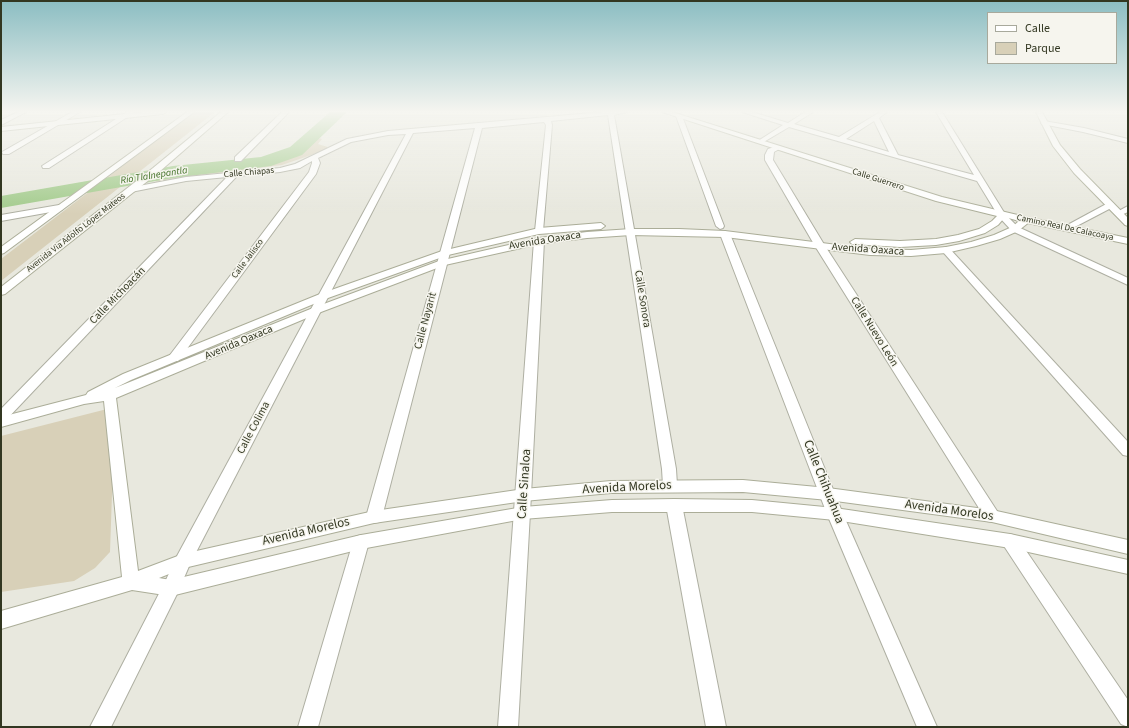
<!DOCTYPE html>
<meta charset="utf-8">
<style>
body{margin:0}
#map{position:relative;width:1129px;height:728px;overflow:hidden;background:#e8e8de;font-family:"Source Sans 3",sans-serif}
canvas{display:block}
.frame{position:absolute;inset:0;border:2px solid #323721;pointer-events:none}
.legend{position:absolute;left:987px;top:12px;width:130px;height:52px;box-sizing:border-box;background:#f6f5ee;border:1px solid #a8a99c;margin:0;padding:5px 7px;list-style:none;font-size:12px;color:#323721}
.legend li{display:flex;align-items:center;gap:8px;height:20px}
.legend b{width:20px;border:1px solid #a8a99c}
</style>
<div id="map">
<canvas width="1129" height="728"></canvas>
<div class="frame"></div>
<ul class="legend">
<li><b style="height:5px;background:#fff"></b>Calle</li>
<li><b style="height:11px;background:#d8d0b8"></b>Parque</li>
</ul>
</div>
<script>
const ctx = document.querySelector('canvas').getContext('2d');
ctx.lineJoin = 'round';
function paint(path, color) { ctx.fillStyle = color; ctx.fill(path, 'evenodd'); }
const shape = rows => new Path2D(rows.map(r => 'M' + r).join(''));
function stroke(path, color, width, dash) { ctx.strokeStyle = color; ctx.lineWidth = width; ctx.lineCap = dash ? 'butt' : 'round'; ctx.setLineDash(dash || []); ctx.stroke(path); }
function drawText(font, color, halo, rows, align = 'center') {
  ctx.font = font + ' "Source Sans 3",sans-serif'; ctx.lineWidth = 3; ctx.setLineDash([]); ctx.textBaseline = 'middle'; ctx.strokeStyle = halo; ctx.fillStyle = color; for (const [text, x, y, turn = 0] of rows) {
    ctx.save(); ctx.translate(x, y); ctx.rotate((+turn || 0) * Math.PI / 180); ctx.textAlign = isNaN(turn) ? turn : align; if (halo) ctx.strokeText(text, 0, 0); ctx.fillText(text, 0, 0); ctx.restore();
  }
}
paint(shape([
 [193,112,215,112,1,281,1,259],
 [318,138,322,139,318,144,328,147,323,151,282,165,195,176,155,182,162,176,170,174,269,163,296,153],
 [115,407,110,552,95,568,74,581,1,592,1,436]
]), '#d8d0b8');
paint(shape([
 [330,112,347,112,302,155,271,166,173,178,1,208,1,196,173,166,261,157,290,147,330,112]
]), '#a1ca8a');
const street = shape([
 [18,112,26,112,1,125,1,120,18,112],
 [72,112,80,112,9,154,3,154,2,152,72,112],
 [127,112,135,112,49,168,43,168,42,166,127,112],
 [282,112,289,112,241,161,235,161,235,157,282,112],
 [603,112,627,112,614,115,676,469,677,485,675,489,670,491,665,489,663,485,662,469,608,115,551,121,552,125,543,231,539,234,535,231,546,125,544,122,482,128,382,517,379,522,374,523,369,522,366,517,475,128,413,133,190,564,177,594,111,727,90,727,165,582,177,556,406,134,388,135,351,142,318,158,320,163,316,174,178,361,170,361,168,358,170,355,309,172,312,163,312,161,300,168,280,172,237,176,6,420,1,422,1,409,227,177,186,181,131,192,127,190,128,188,186,177,280,168,295,164,347,139,388,131,603,112],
 [742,112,752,112,788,123,805,112,813,112,794,124,839,137,880,112,887,112,879,118,898,155,974,175,936,112,942,112,1005,214,1018,227,1128,278,1128,285,1012,231,999,217,977,181,789,127,762,143,758,143,758,141,783,125,742,112],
 [874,121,889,152,846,139,874,121],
 [677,115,682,116,724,226,723,228,720,229,716,226,676,116,677,115],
 [1044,121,1084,128,1128,139,1128,143,1083,132,1042,124,1041,123,1044,121],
 [777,146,781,148,774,152,773,160,825,246,997,511,1000,516,997,521,992,522,987,521,815,246,765,160,765,155,768,149,777,146],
 [1110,202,1113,203,1114,205,1113,207,1069,230,1063,230,1062,228,1110,202],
 [59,205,63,208,62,210,1,221,1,215,59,205],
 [1128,206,1128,212,1119,216,1115,213,1128,206],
 [725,231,730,234,843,514,937,727,917,727,827,514,720,234,725,231],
 [539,238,544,241,531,495,518,727,498,727,534,241,539,238],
 [946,247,949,248,1128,442,1128,456,1123,455,943,252,941,250,943,248,946,247],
 [674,499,679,501,682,505,726,727,706,727,666,505,669,501,674,499],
 [1010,534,1016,536,1128,700,1128,727,1121,724,1004,546,1002,541,1004,536,1010,534],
 [361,535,367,537,369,542,318,727,298,727,353,542,355,537,361,535]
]);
const secondary = shape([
 [144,112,166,112,163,114,1,131,1,127,144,112],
 [187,112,194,112,4,253,1,254,1,247,187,112],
 [221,112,228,112,159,172,5,294,1,295,1,287,153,168,221,112],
 [662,112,672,112,942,197,1026,217,1128,238,1128,244,1028,223,1018,231,1000,239,976,246,946,253,911,256,870,255,725,237,631,235,587,238,539,244,445,265,321,312,116,398,138,571,183,554,374,511,524,489,611,481,743,480,828,488,992,510,1128,540,1128,554,992,522,828,500,743,492,611,493,524,501,374,523,184,568,159,578,171,580,361,535,523,507,612,500,674,499,752,500,835,508,1010,534,1128,560,1128,574,1010,548,835,520,752,512,612,512,523,519,361,549,171,596,132,590,1,629,1,611,122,577,104,401,84,404,1,427,1,417,86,395,88,392,123,374,320,294,442,251,539,228,601,223,605,226,601,229,539,234,448,255,328,298,131,380,115,388,313,308,439,261,539,238,587,232,631,229,679,229,725,231,870,249,911,250,946,247,971,242,994,235,1012,227,1019,221,1005,217,998,225,985,233,959,241,936,245,900,247,852,244,850,242,855,239,900,241,936,239,958,235,979,229,992,221,997,216,936,201,662,112],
 [1036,112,1042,112,1060,145,1080,169,1128,218,1128,226,1125,225,1074,173,1053,146,1036,112]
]);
stroke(street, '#aeafa2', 2);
stroke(secondary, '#abad98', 2);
paint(street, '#fff');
paint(secondary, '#fff');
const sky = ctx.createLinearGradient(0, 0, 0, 214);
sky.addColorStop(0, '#8bbdc2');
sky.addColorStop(0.52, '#f5f5f0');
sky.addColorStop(1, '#f5f5f000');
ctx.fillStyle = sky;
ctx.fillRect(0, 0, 1129, 214);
drawText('9px', '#323721', '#f6f5ee', [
 ["Calle Chiapas",249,173,-5],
 ["Calle Guerrero",878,180,18],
 ["Camino Real De Calacoaya",1065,228,12],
 ["Avenida Via Adolfo López Mateos",76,233,-38],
 ["Calle Jalisco",248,259,-53]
]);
drawText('italic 10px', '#3c6d21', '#f6f5ee', [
 ["Río Tlalnepantla",154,176,-9]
]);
drawText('11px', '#323721', '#f6f5ee', [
 ["Avenida Oaxaca",545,241,-9],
 ["Avenida Oaxaca",868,250,4],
 ["Calle Michoacán",118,296,-46],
 ["Calle Sonora",642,299,81],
 ["Calle Nayarit",426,321,-75],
 ["Calle Nuevo León",874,332,58],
 ["Avenida Oaxaca",239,343,-23],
 ["Calle Colima",254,428,-62]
]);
drawText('13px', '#323721', '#f6f5ee', [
 ["Calle Chihuahua",823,482,68],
 ["Calle Sinaloa",525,484,-86],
 ["Avenida Morelos",627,488,-3],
 ["Avenida Morelos",949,511,8],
 ["Avenida Morelos",306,532,-13]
]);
</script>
